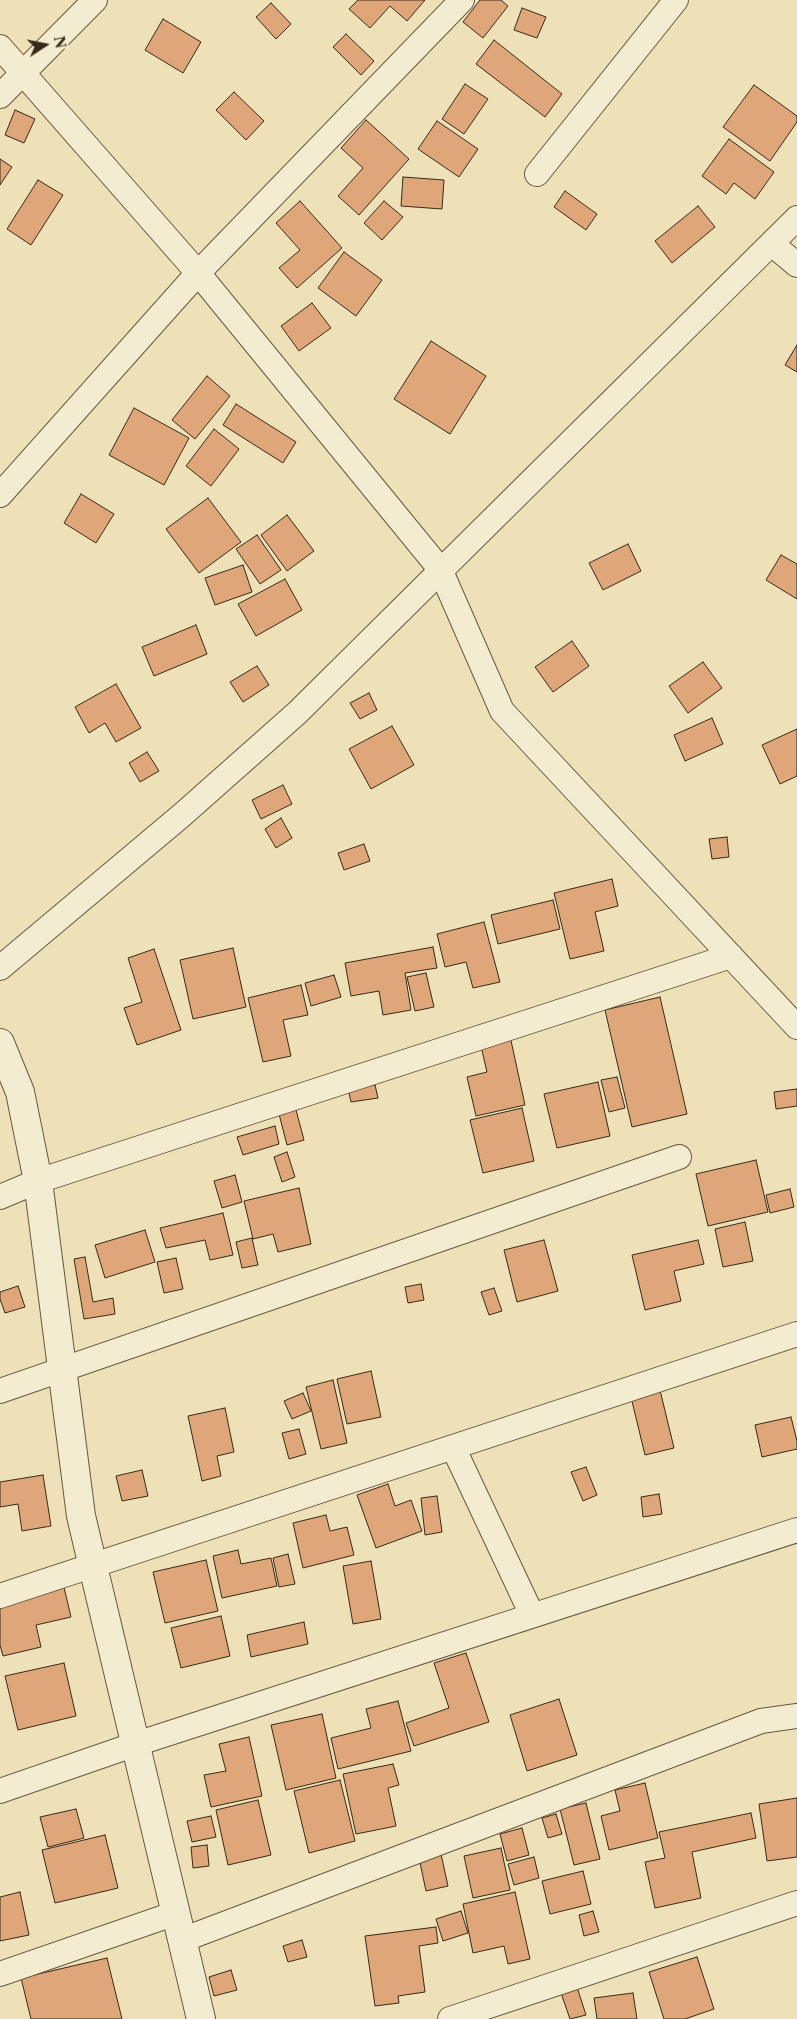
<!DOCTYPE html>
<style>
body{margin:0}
#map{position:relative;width:797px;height:2019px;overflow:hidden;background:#eee1b7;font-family:"Libre Caslon Text",serif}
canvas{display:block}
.north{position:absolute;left:20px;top:20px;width:50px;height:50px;-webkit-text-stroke:4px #f4ecd0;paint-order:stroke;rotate:79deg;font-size:14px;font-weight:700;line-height:20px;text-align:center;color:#372a1a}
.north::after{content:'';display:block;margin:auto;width:18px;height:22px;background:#372a1a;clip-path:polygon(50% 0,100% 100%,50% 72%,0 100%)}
</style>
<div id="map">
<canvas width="797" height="2019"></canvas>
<div class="north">N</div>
</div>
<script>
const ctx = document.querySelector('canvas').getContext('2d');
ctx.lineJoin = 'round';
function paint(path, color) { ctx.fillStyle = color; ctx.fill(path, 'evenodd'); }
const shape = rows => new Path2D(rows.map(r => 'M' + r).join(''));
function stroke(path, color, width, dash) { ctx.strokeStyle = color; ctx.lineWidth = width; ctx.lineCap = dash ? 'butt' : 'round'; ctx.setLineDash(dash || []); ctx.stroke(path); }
const building = shape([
 [358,0,425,0,407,21,390,6,370,28,349,9,358,0],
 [480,0,501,0,508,6,483,38,463,22,480,0],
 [271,3,291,24,276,39,256,17,271,3],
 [522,8,546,17,537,38,514,30,522,8],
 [163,19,201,42,183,73,145,50,163,19],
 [346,34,374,61,361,75,333,47,346,34],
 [494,40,562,94,545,117,476,64,494,40],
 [465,84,488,99,464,134,442,119,465,84],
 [754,85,797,116,797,122,770,161,723,127,754,85],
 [234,92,264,121,246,140,216,110,234,92],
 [15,110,35,119,24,143,5,135,15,110],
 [366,120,409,159,359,215,338,196,363,168,341,148,366,120],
 [437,121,478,149,459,177,418,149,437,121],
 [729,139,774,172,755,199,734,183,726,194,702,176,729,139],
 [0,159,12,167,0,185,0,159],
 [403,177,444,180,442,209,401,206,403,177],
 [38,180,63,195,31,245,7,229,38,180],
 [565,191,597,214,586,230,554,207,565,191],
 [300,201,342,248,297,288,279,268,300,250,276,223,300,201],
 [384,201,403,217,382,240,364,223,384,201],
 [698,206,715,227,672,263,655,241,698,206],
 [344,252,382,280,356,316,318,288,344,252],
 [312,303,331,328,299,351,281,326,312,303],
 [431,341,486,376,450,434,394,399,431,341],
 [797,345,797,372,785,365,797,345],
 [207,376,230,396,195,439,172,420,207,376],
 [236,404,296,442,283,463,223,425,236,404],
 [134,408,189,438,164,485,109,455,134,408],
 [214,429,239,449,211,486,186,466,214,429],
 [81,494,114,514,96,543,64,523,81,494],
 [208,498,241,542,199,573,166,529,208,498],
 [287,515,314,551,287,571,261,535,287,515],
 [257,535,281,570,260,584,236,549,257,535],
 [628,544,641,571,603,590,589,563,628,544],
 [781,555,797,564,797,599,766,580,781,555],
 [243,565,252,592,215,605,205,578,243,565],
 [285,579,302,610,256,636,238,604,285,579],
 [196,625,207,654,154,676,142,647,196,625],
 [572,641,589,666,553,692,535,667,572,641],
 [703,662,722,688,688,713,669,686,703,662],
 [257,666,269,685,243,702,230,682,257,666],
 [116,684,141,728,116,742,105,723,89,733,75,707,116,684],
 [369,693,377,710,360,719,350,703,369,693],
 [712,718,723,744,685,761,674,735,712,718],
 [392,726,414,765,371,789,349,749,392,726],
 [797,729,797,776,780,784,762,745,797,729],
 [147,752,159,771,140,782,129,763,147,752],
 [283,785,292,804,261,819,252,800,283,785],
 [281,818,292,838,276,848,265,829,281,818],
 [727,837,729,857,712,859,709,839,727,837],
 [364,844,370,861,344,870,338,853,364,844],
 [612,879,618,906,595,912,604,951,570,959,554,893,612,879],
 [553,900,560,929,498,944,491,915,553,900],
 [484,922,500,982,473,988,466,962,445,967,437,934,484,922],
 [433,947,437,968,405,973,411,1010,383,1015,379,991,351,996,345,963,433,947],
 [233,948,246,1007,193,1019,180,960,233,948],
 [154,949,181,1030,137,1045,124,1008,142,1002,128,958,154,949],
 [426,973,434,1007,415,1011,407,977,426,973],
 [334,975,341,997,311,1006,305,983,334,975],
 [301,985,308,1015,283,1020,291,1056,263,1062,248,998,301,985],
 [660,997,687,1114,632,1127,605,1010,660,997],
 [510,1036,525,1105,476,1116,467,1077,487,1072,480,1042,510,1036],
 [617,1077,625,1108,609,1112,601,1080,617,1077],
 [598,1082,610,1136,557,1148,544,1094,598,1082],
 [375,1085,378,1098,351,1102,348,1089,375,1085],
 [797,1089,797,1106,776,1109,774,1092,797,1089],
 [522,1108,534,1161,483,1173,470,1120,522,1108],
 [296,1110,304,1140,287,1145,279,1114,296,1110],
 [275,1126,279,1144,243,1155,237,1137,275,1126],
 [287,1152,295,1177,282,1182,274,1157,287,1152],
 [756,1160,768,1212,708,1226,696,1174,756,1160],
 [235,1175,242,1202,222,1208,214,1181,235,1175],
 [299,1188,311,1244,278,1252,273,1234,253,1239,244,1201,299,1188],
 [790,1189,794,1207,770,1213,766,1195,790,1189],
 [223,1213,233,1255,210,1260,205,1240,166,1248,160,1228,223,1213],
 [745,1222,753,1261,723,1267,715,1229,745,1222],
 [145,1230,155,1262,105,1278,95,1245,145,1230],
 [252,1238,258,1265,242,1268,236,1242,252,1238],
 [544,1240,558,1291,517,1302,504,1250,544,1240],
 [698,1240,704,1264,674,1271,681,1301,645,1310,632,1255,698,1240],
 [85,1257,93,1302,113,1298,115,1314,84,1319,74,1259,85,1257],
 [176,1258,183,1289,164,1293,157,1262,176,1258],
 [421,1284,424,1300,408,1303,405,1287,421,1284],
 [18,1286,25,1307,5,1313,0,1299,0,1292,18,1286],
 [494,1288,502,1311,489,1315,481,1292,494,1288],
 [371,1371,381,1417,347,1424,337,1379,371,1371],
 [333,1380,347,1443,321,1449,306,1387,333,1380],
 [659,1386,674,1448,645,1455,630,1393,659,1386],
 [303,1393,311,1411,292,1419,284,1401,303,1393],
 [225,1408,234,1452,217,1456,221,1476,202,1481,188,1416,225,1408],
 [791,1417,797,1441,797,1449,762,1457,755,1425,791,1417],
 [299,1429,306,1454,289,1459,282,1433,299,1429],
 [586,1467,597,1495,583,1501,571,1472,586,1467],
 [142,1470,148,1496,122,1501,116,1476,142,1470],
 [43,1475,51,1526,22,1531,18,1504,0,1507,0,1482,43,1475],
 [388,1484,395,1506,411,1500,422,1531,376,1548,357,1495,388,1484],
 [659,1494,662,1514,643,1517,641,1497,659,1494],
 [437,1496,442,1532,425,1535,421,1498,437,1496],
 [326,1515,330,1531,347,1527,354,1555,303,1568,293,1523,326,1515],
 [238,1550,241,1564,271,1558,277,1586,222,1598,213,1556,238,1550],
 [288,1554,295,1584,279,1587,273,1558,288,1554],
 [206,1560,218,1611,165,1623,153,1572,206,1560],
 [371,1561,381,1619,353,1624,343,1566,371,1561],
 [63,1583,71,1617,36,1625,41,1647,3,1656,0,1645,0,1598,63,1583],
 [221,1616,230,1656,181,1668,171,1628,221,1616],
 [304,1622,308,1644,251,1657,247,1635,304,1622],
 [466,1653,489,1722,414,1746,406,1723,449,1708,434,1663,466,1653],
 [64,1663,76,1716,18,1730,5,1676,64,1663],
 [559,1699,577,1755,527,1771,510,1715,559,1699],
 [398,1701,411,1751,338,1769,331,1738,371,1728,366,1709,398,1701],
 [322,1714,336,1778,286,1790,271,1725,322,1714],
 [249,1737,262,1796,211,1807,204,1775,226,1771,219,1744,249,1737],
 [393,1764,399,1785,388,1788,396,1826,356,1834,343,1774,393,1764],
 [340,1780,355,1841,309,1853,294,1791,340,1780],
 [645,1783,658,1838,609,1850,601,1816,620,1811,615,1790,645,1783],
 [797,1798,797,1857,767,1861,759,1804,797,1798],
 [258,1800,271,1855,228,1865,216,1810,258,1800],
 [586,1803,600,1859,574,1865,560,1809,586,1803],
 [76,1809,84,1838,48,1847,40,1817,76,1809],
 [751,1813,756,1838,692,1852,701,1898,655,1908,645,1862,665,1858,659,1832,751,1813],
 [556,1814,562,1834,548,1838,542,1818,556,1814],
 [211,1816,216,1837,192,1842,187,1821,211,1816],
 [522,1828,529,1855,507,1861,500,1834,522,1828],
 [105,1835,118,1888,55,1903,42,1850,105,1835],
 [207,1845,209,1866,193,1868,191,1847,207,1845],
 [501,1848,510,1890,473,1898,464,1856,501,1848],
 [441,1854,448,1886,426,1891,419,1858,441,1854],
 [534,1857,539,1878,514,1885,508,1864,534,1857],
 [583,1871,591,1904,550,1914,542,1881,583,1871],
 [20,1892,29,1935,0,1941,0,1897,20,1892],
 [515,1892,530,1959,508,1964,504,1946,473,1953,463,1904,515,1892],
 [461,1911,468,1933,443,1941,436,1919,461,1911],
 [593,1911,599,1932,584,1936,579,1915,593,1911],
 [436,1927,438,1943,419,1946,425,1992,398,1996,399,2003,375,2006,365,1936,436,1927],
 [302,1940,307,1957,288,1962,283,1946,302,1940],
 [697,1957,714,2009,685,2019,664,2019,649,1972,697,1957],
 [107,1958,122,2019,31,2019,21,1978,107,1958],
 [231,1970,237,1990,214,1996,209,1977,231,1970],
 [576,1984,586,2015,570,2019,560,1990,576,1984],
 [633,1993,637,2019,597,2019,594,1998,633,1993]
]);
paint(building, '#dfa67a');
stroke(building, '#372a1a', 1);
const minor = shape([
 [0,47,198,273,440,569,502,711,797,1027],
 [0,96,95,0],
 [537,174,676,0],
 [772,244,797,265],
 [0,495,198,273,462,0],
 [0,968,182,815,297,713,797,218],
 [0,1197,38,1181,731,956],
 [0,1391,679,1157],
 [453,1447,532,1615],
 [0,1596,797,1334],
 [0,1791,136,1744,797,1530],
 [182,1940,761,1721,797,1716],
 [0,1974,176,1913],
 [450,2019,797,1903]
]);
const tertiary = shape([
 [0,1043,20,1092,38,1181,81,1516,201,2019]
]);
stroke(minor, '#655841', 26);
stroke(tertiary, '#655841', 30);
stroke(minor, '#f4ecd0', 24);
stroke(tertiary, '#f4ecd0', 28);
</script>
